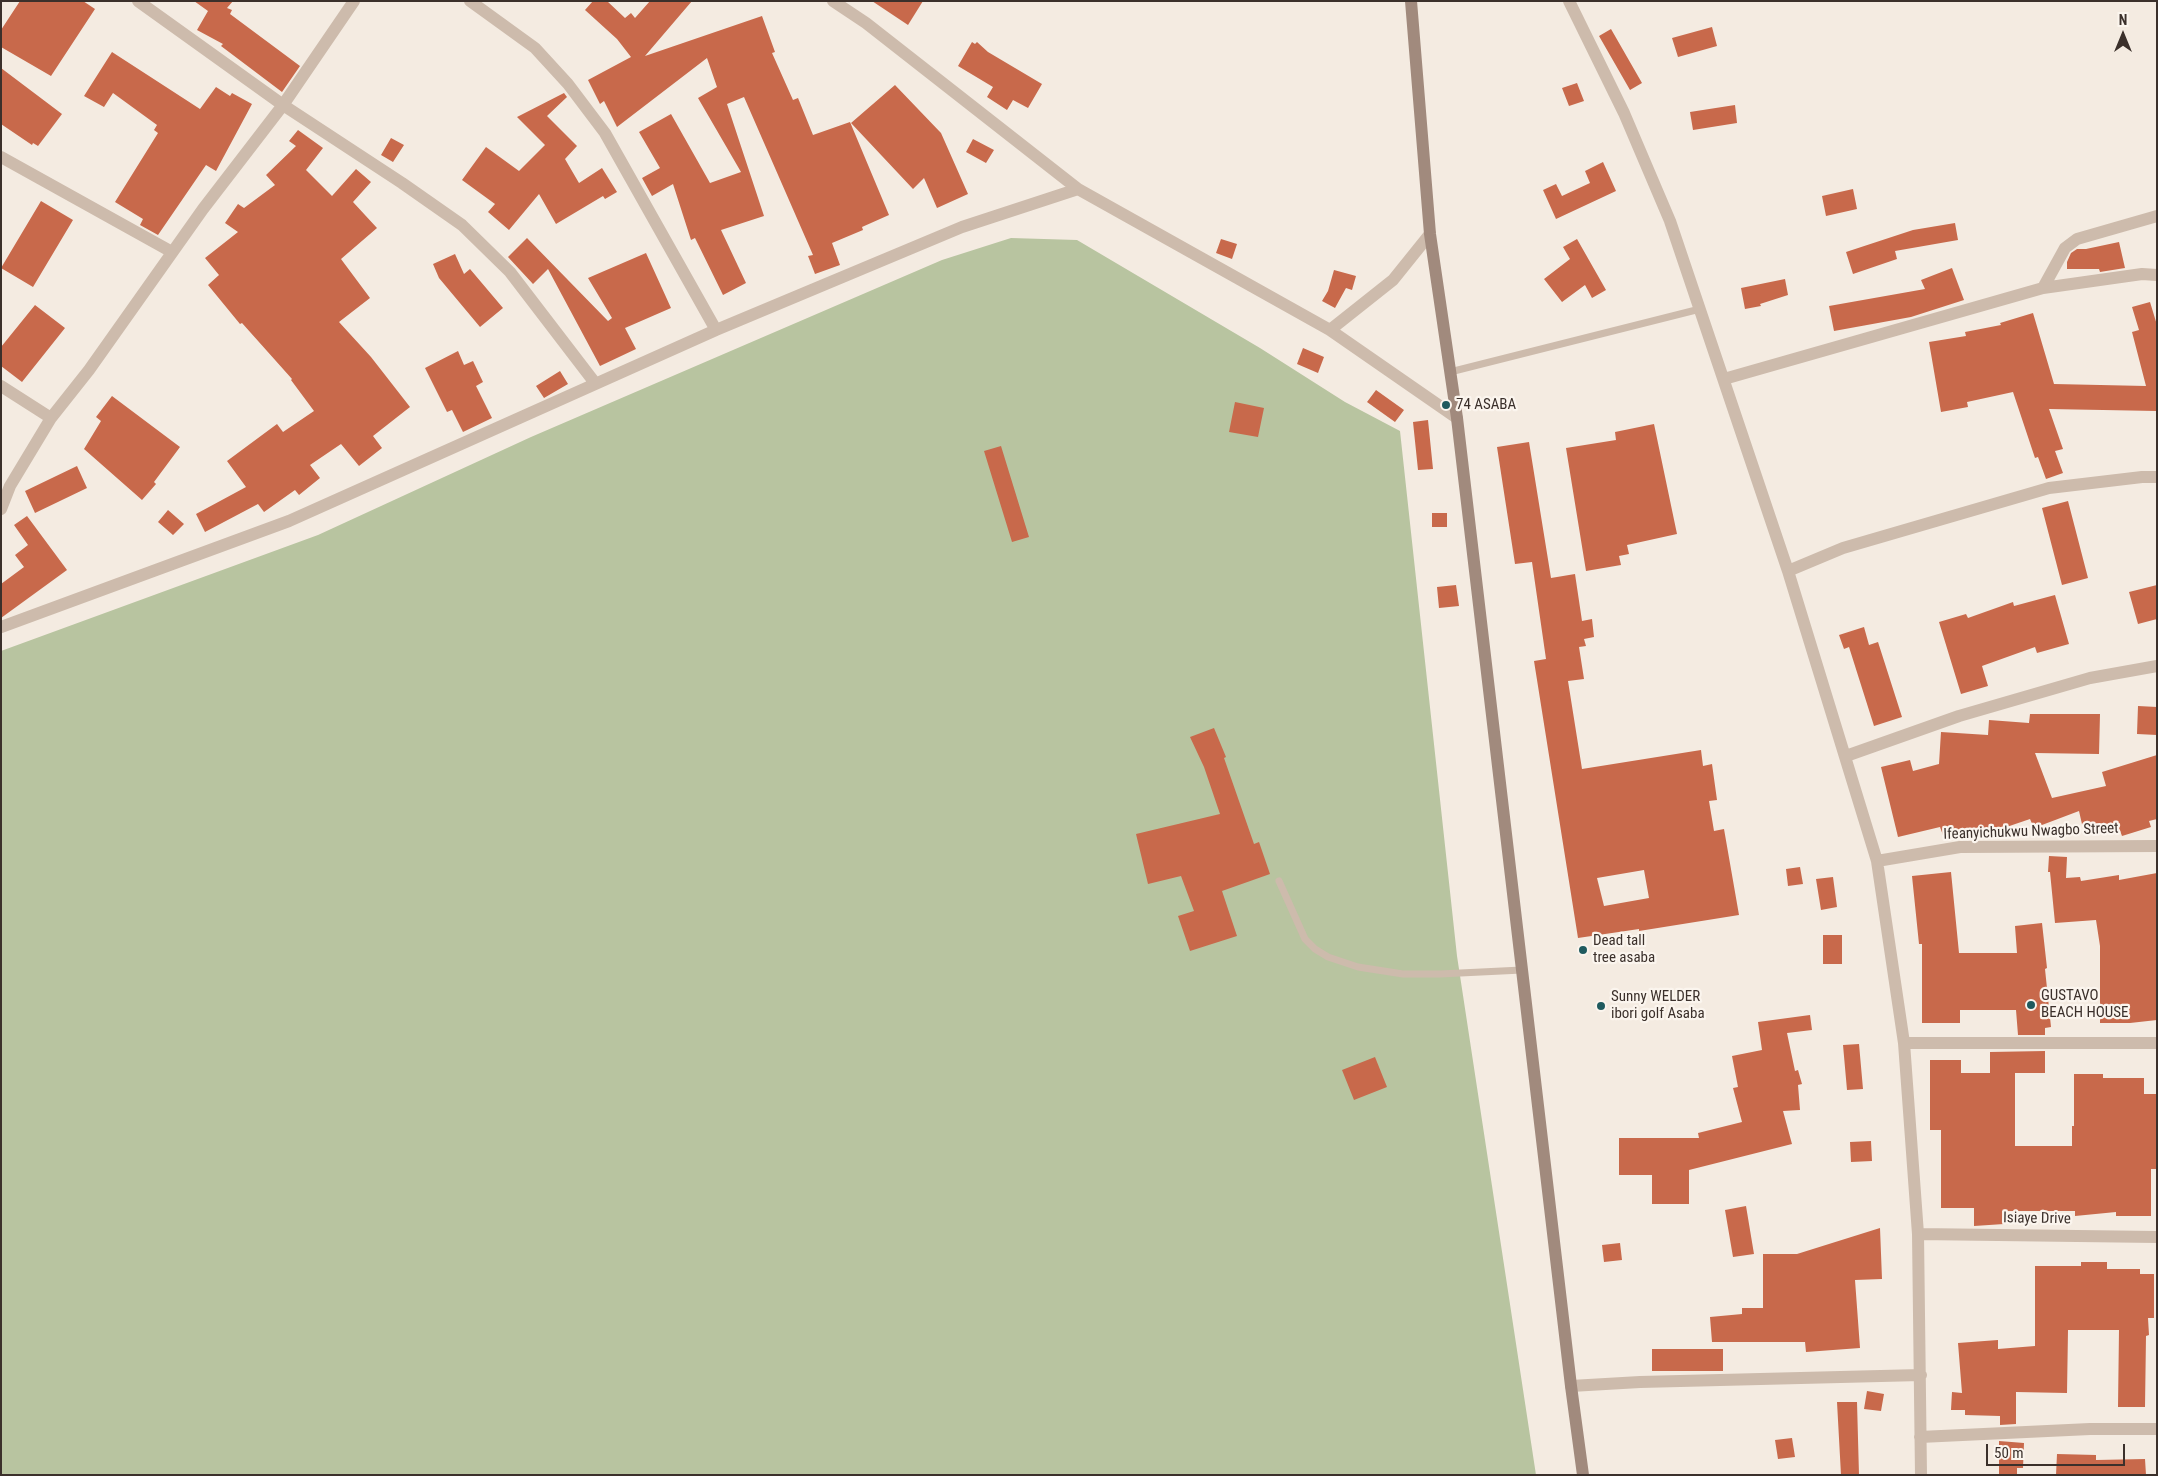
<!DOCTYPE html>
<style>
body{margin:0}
#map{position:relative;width:2158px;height:1476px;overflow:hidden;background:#f4ebe1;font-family:"Roboto Condensed",sans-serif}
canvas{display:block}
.frame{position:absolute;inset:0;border:2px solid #3b302b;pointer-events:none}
.north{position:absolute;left:2098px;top:10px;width:50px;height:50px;-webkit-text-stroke:4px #fbf5ee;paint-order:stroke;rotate:0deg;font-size:14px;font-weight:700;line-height:20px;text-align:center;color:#3b302b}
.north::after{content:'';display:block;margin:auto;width:18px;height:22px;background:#3b302b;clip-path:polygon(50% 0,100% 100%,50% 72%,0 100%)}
.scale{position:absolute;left:1986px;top:1444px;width:139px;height:22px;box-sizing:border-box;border:2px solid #3b302b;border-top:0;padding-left:6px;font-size:15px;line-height:18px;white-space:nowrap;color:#3b302b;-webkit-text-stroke:4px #fbf5ee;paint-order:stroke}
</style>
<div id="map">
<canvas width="2158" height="1476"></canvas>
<div class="frame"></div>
<div class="north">N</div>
<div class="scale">50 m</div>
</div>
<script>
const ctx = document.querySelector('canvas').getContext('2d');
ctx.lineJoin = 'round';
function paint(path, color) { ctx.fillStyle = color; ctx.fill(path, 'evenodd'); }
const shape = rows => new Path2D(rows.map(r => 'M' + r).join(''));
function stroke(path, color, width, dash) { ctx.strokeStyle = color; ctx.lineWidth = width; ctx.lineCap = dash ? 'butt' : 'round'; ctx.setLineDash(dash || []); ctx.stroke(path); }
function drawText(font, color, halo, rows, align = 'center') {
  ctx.font = font + ' "Roboto Condensed",sans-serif'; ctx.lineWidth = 4.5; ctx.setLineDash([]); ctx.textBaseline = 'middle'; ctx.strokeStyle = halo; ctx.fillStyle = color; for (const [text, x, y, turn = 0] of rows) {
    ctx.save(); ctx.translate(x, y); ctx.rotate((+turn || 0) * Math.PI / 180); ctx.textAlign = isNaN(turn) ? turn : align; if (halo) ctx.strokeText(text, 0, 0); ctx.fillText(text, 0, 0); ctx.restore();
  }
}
paint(shape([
 [1011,238,1077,240,1260,348,1345,402,1400,431,1457,956,1536,1475,1,1475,1,651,318,535,531,437,942,260]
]), '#b8c4a0');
paint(shape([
 [20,1,83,1,95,9,51,76,1,47,1,30],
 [194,1,233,1,227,8,232,10,230,14,300,66,282,92,221,46,223,44,197,30,208,11],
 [593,1,607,1,625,18,631,13,635,18,650,1,692,1,645,56,762,16,775,52,772,53,793,100,798,98,813,135,850,122,889,215,862,227,863,230,832,243,840,265,815,274,808,256,813,255,744,97,727,104,764,216,721,230,746,283,723,295,695,238,691,240,673,184,652,196,642,178,660,168,639,132,671,114,710,183,741,172,698,98,717,87,707,58,617,127,604,101,600,104,588,80,631,57,617,39,585,10],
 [872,1,923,1,908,25],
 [1712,27,1717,46,1678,57,1672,38],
 [1611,29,1642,83,1630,90,1599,36],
 [972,42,975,44,977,42,988,52,1042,84,1028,108,1013,100,1007,110,987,97,993,87,958,66],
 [112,52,200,109,216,87,230,96,232,93,252,104,216,171,206,165,158,235,140,225,143,219,115,202,158,133,154,130,157,125,113,93,104,107,84,96],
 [1,68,62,114,38,146,33,143,32,145,1,124],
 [1577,83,1584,101,1569,106,1562,88],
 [895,85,941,133,968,194,937,208,924,178,913,189,851,123],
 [564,93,567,97,547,116,577,146,565,159,579,183,602,168,617,192,605,199,603,196,556,224,539,194,509,230,488,212,495,204,462,180,486,147,519,171,545,145,517,117],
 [1735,105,1737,123,1693,130,1690,112],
 [298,130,323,148,306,170,332,196,356,169,371,182,353,202,377,228,341,259,370,298,339,322,371,357,410,407,373,436,382,448,359,466,341,444,310,465,320,478,299,495,295,490,264,512,258,504,205,532,196,514,246,487,227,461,277,424,283,432,314,411,291,380,292,379,242,323,240,324,208,285,219,275,205,258,238,232,225,223,238,204,244,208,275,185,266,175,296,146,289,141],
 [391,138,404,145,393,162,381,155],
 [973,139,994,150,986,163,966,152],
 [1603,162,1616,191,1556,219,1543,190,1556,184,1562,196,1590,183,1585,171],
 [1853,189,1857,209,1826,216,1822,196],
 [41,201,73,220,33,287,1,268],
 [1955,223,1958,240,1895,251,1897,259,1853,274,1846,252,1913,230],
 [527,238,608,321,612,318,588,278,646,253,671,308,625,328,636,349,600,366,548,269,533,284,508,257],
 [1221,239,1237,244,1232,259,1216,253],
 [1577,239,1606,290,1592,298,1585,285,1562,302,1544,279,1570,259,1563,247],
 [2119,242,2125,268,2100,272,2099,269,2067,269,2067,262,2071,253,2077,249,2086,249],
 [455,254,464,274,470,269,503,308,480,327,439,278,433,264],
 [1952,268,1964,300,1911,317,1834,331,1829,306,1925,289,1921,280],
 [1334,270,1356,276,1352,290,1346,288,1335,308,1322,301,1328,291],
 [1785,279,1788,295,1760,304,1761,306,1745,309,1741,288],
 [2150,302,2157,325,2157,411,2049,409,2063,449,2055,451,2063,473,2046,479,2038,457,2035,458,2013,392,1967,402,1968,407,1941,412,1929,342,1966,336,1965,332,2001,325,2000,323,2033,313,2054,384,2146,386,2132,332,2139,330,2132,307],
 [35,305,65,328,22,382,1,366,1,347],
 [1303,348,1324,357,1318,373,1297,364],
 [458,351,464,365,473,361,483,382,476,386,492,418,463,432,452,410,447,412,425,368],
 [560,371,568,384,544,398,536,386],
 [1376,390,1404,410,1395,422,1367,402],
 [112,396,180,447,154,482,156,484,142,500,84,449,101,421,96,417],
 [1235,402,1264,408,1258,437,1229,432],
 [1428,420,1433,469,1418,470,1413,422],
 [1654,424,1677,534,1627,545,1629,554,1619,556,1621,565,1586,571,1566,448,1616,440,1615,432],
 [1529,442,1551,578,1575,574,1582,621,1592,619,1594,637,1584,639,1586,646,1579,647,1584,679,1568,681,1582,769,1701,750,1703,766,1712,764,1717,800,1709,801,1714,831,1724,829,1739,915,1639,931,1639,929,1578,938,1534,661,1546,659,1532,562,1515,564,1497,447],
 [1644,870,1649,898,1604,906,1597,878],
 [1001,446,1029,537,1012,542,984,451],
 [77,466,87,488,35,513,25,491],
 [2068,501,2088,578,2062,585,2042,508],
 [168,510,184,524,173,535,158,522],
 [1432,513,1447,513,1447,527,1432,527],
 [27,516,67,570,1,618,1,584,24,567,15,555,28,545,14,525],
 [1456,585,1459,606,1439,608,1437,587],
 [2157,585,2157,619,2138,624,2129,592],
 [2055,595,2069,644,2037,653,2035,647,1982,666,1988,686,1961,694,1939,622,1966,614,1968,618,2013,602,2014,606],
 [1864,627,1869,645,1878,642,1902,717,1874,726,1849,647,1844,649,1839,635],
 [2138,706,2157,707,2157,735,2137,734],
 [2030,714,2100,714,2099,754,2035,753,2052,798,2106,786,2102,772,2157,755,2157,819,2149,821,2151,827,2122,836,2118,825,2084,833,2079,811,2034,828,2030,819,1986,834,1983,827,1944,838,1940,827,1898,837,1881,767,1910,760,1913,771,1939,764,1941,732,1988,735,1989,720,2029,723],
 [1214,728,1226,757,1224,758,1254,844,1259,842,1270,874,1222,891,1237,936,1190,951,1178,916,1194,911,1181,876,1148,884,1136,834,1220,814,1204,767,1190,737],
 [2049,856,2067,857,2066,878,2080,877,2081,881,2119,875,2119,880,2157,873,2157,1020,2130,1023,2100,1023,2100,946,2096,920,2055,923,2050,872,2048,872],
 [1800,867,1803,884,1788,886,1786,869],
 [1951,872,1959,953,2017,953,2015,926,2042,923,2047,968,2045,969,2051,1027,2045,1028,2045,1035,2018,1035,2016,1010,1960,1010,1960,1023,1922,1023,1922,944,1919,944,1912,876],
 [1833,877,1837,907,1821,910,1816,879],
 [1823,935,1842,935,1842,964,1823,964],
 [1810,1015,1812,1030,1787,1033,1795,1071,1798,1070,1802,1084,1798,1085,1800,1110,1783,1111,1792,1144,1689,1170,1689,1204,1652,1204,1652,1175,1619,1175,1619,1138,1699,1138,1698,1133,1742,1122,1733,1088,1738,1087,1732,1056,1762,1050,1758,1022],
 [1859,1044,1863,1089,1847,1090,1843,1045],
 [2045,1051,2045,1073,2015,1073,2015,1146,2072,1146,2072,1126,2074,1126,2074,1074,2103,1074,2103,1078,2144,1078,2144,1094,2157,1094,2157,1169,2151,1169,2151,1216,2116,1216,2116,1212,2075,1216,2075,1211,2002,1211,2004,1224,1974,1226,1974,1208,1941,1208,1941,1130,1930,1130,1930,1060,1961,1060,1961,1073,1990,1073,1990,1052],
 [1375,1057,1387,1087,1354,1100,1342,1070],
 [1871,1141,1872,1161,1851,1162,1850,1142],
 [1746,1206,1754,1254,1733,1257,1725,1210],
 [1880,1228,1882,1279,1855,1280,1860,1348,1806,1352,1805,1342,1712,1342,1710,1317,1742,1314,1742,1308,1763,1308,1763,1254,1797,1254],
 [1620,1243,1622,1260,1604,1262,1602,1245],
 [2081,1262,2107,1262,2107,1269,2140,1269,2140,1274,2154,1274,2154,1318,2148,1318,2149,1335,2146,1336,2145,1407,2118,1407,2119,1330,2068,1330,2067,1393,2016,1392,2016,1424,2000,1425,2000,1416,1965,1415,1965,1410,1951,1410,1952,1392,1962,1393,1958,1343,1998,1340,1998,1349,2035,1346,2035,1266,2081,1266],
 [1652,1349,1723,1349,1723,1371,1652,1371],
 [1867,1391,1884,1394,1881,1411,1864,1409],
 [1837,1402,1857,1402,1859,1475,1841,1475],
 [1792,1438,1795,1457,1778,1459,1775,1440],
 [1999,1441,2024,1443,2023,1468,2017,1468,2017,1475,1999,1475],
 [2057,1454,2096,1455,2096,1460,2145,1459,2146,1475,2056,1475]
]), '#c8694b');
stroke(shape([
 [1450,372,1700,309],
 [1279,881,1305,939,1315,949,1328,957,1358,967,1403,974,1440,974,1522,970]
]), '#cdbbac', 7);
stroke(shape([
 [138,1,283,105,402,183,462,225,510,272,595,383],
 [470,1,535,48,568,84,605,133,716,330],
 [833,1,866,23,1078,189,1330,330,1457,418],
 [1569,1,1624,113,1670,221,1788,571,1877,861,1904,1043,1918,1234,1921,1475],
 [1,157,172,252],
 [2043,288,2065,248,2077,239,2157,216],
 [1330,330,1393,280,1430,234],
 [1724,379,2043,288,2142,274,2157,275],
 [1,386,51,418],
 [1,509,10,486,51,418,89,370,203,209,283,105,354,1],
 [1788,571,1843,548,2049,488,2142,477,2157,477],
 [1,627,289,521,716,330,962,227,1078,189],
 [1846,756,1959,716,2090,678,2157,666],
 [1877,861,1960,847,2157,846],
 [1904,1043,2157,1043],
 [1918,1234,2157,1237],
 [1571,1386,1640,1382,1921,1375],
 [1920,1437,2090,1429,2157,1429]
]), '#cdbbac', 12);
stroke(shape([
 [1411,1,1430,234,1457,418,1571,1386,1583,1475]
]), '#a18a7d', 12);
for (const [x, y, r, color] of [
 [1446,405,5,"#1f5a5e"],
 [1583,950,5,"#1f5a5e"],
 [2031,1005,5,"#1f5a5e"],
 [1601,1006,5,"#1f5a5e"]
]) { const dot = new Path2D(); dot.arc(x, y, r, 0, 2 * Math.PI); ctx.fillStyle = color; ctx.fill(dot); stroke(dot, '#fbf5ee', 2); }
drawText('15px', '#3b302b', '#fbf5ee', [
 ["74 ASABA",1456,405],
 ["Dead tall",1593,941],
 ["tree asaba",1593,958],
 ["GUSTAVO",2041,996],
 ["BEACH HOUSE",2041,1013],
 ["Sunny WELDER",1611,997],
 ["ibori golf Asaba",1611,1014]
], 'left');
drawText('15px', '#3b302b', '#fbf5ee', [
 ["Ifeanyichukwu Nwagbo Street",2031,832,-2],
 ["Isiaye Drive",2037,1219,1]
]);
</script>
